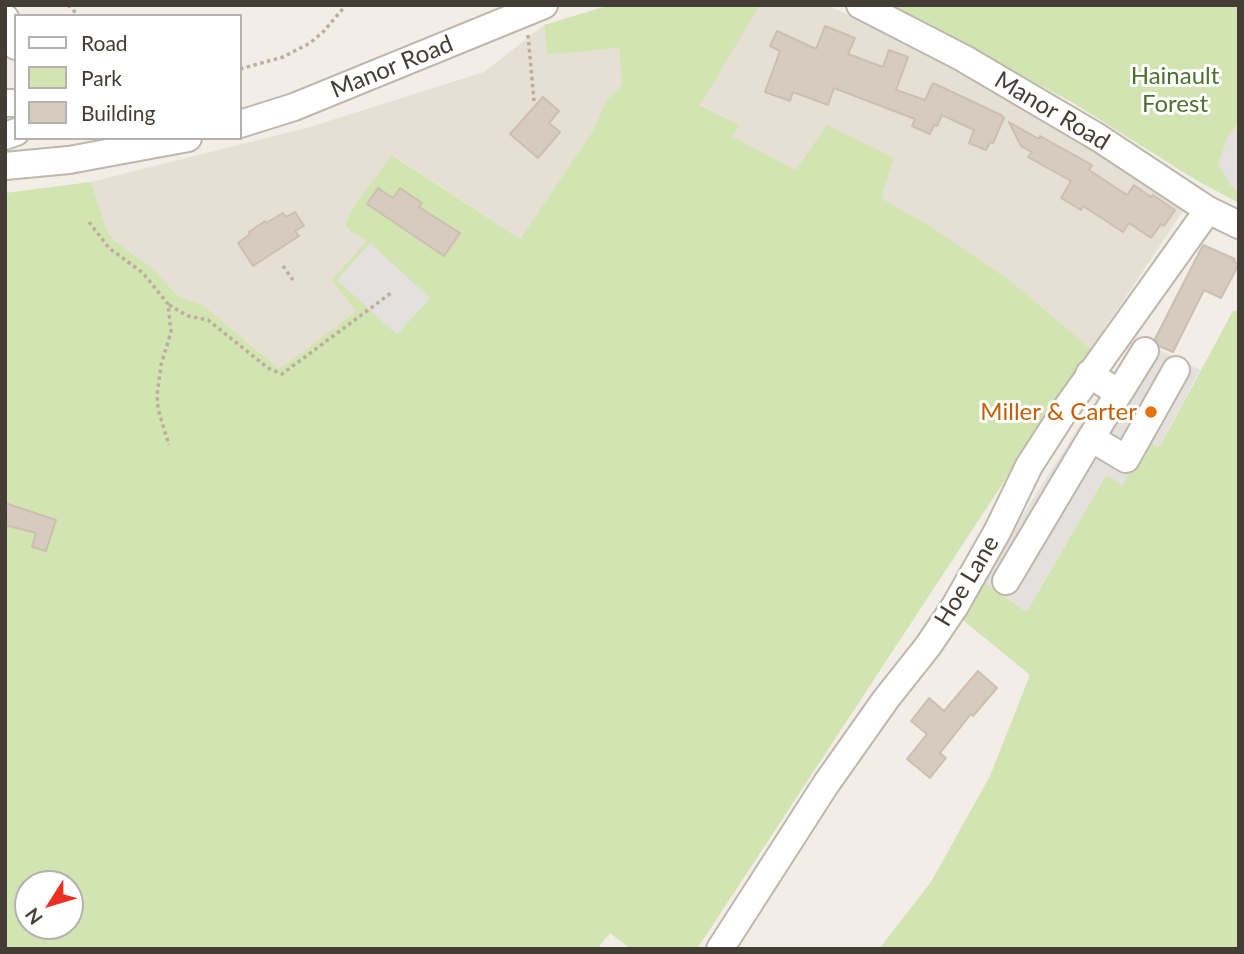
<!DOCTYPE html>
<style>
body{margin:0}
#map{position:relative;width:1244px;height:954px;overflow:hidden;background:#f2ede6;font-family:Lato,sans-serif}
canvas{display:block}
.frame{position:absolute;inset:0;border:7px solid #443d36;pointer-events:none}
.legend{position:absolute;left:14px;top:14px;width:228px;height:126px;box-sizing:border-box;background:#fff;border:2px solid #b4b1af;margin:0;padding:9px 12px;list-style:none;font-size:21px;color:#443d36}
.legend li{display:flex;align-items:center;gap:14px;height:35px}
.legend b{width:35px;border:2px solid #b4b1af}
.north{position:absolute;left:14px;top:870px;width:70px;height:70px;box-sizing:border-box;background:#fff;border:2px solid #b4b1af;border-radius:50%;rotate:233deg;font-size:19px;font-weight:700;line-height:28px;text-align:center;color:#443d36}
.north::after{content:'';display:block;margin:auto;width:24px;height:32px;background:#ec3022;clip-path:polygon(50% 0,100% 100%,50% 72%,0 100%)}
</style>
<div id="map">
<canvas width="1244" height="954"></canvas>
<div class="frame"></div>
<ul class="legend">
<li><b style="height:9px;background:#fff"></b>Road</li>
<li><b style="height:19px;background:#d1e4b1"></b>Park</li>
<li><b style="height:19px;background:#d6cbbf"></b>Building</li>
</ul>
<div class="north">N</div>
</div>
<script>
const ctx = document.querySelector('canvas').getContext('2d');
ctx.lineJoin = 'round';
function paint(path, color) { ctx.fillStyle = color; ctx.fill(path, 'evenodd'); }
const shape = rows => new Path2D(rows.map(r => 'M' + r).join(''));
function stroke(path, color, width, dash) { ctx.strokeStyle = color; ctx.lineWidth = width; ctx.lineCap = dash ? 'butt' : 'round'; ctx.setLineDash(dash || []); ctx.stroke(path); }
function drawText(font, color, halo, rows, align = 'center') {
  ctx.font = font + ' Lato,sans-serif'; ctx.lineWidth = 6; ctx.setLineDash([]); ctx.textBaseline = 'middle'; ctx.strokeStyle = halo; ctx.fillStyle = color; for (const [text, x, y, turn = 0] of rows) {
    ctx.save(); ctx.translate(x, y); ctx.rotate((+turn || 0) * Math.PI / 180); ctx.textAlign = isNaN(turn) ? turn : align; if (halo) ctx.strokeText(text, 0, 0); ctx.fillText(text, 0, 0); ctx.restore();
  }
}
paint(shape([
 [760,5,825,5,861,20,957,69,1081,140,1183,211,1091,349,1012,282,932,227,881,198,894,157,796,170,732,137,738,125,700,104],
 [544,25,547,55,619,48,622,86,606,101,594,129,520,239,393,155,350,212,345,227,368,241,356,311,292,360,278,368,203,305,178,296,154,270,125,251,107,231,91,182,310,127,484,72]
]), '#e5dfd4');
paint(shape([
 [610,5,760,5,700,105,739,125,733,137,796,170,827,125,894,158,881,198,932,227,1012,282,1091,349,697,949,631,949,610,933,597,949,5,949,5,193,91,182,107,231,115,241,154,270,178,296,203,305,278,368,292,360,356,311,332,280,367,241,345,227,350,212,392,155,520,239,594,129,606,101,622,85,619,48,547,55,544,25],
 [28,884,70,884,70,926,28,926],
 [886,5,1239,5,1239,123,1228,136,1230,184,1239,193,1239,203,1196,180,1070,101],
 [1233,311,1239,311,1239,949,879,949,931,882,990,776,1030,675,958,616,981,580,1027,611,1106,475,1148,441,1158,447,1161,444]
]), '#d1e4b1');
paint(shape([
 [1239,123,1239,193,1230,184,1218,164,1228,136],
 [370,243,430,298,397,335,337,280],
 [1136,338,1200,370,1159,447,1148,442,1122,485,1106,475,1026,612,981,580]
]), '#e3e0de');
const building = shape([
 [825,26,855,38,848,54,883,67,889,50,908,57,896,90,925,100,933,83,1001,115,1004,118,993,143,990,142,986,150,969,143,974,130,942,115,937,126,934,125,930,134,912,126,915,119,834,88,828,105,793,92,790,101,765,92,780,51,770,46,777,31,816,49,825,26],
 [543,97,559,111,549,123,560,132,538,158,510,134,543,97],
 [1009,122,1039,139,1040,136,1092,165,1089,170,1127,195,1134,185,1151,197,1153,195,1175,210,1164,226,1161,224,1151,238,1129,223,1123,232,1083,206,1081,210,1061,198,1071,181,1028,157,1032,152,1021,146,1009,122],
 [378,188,393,198,400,188,422,203,419,207,460,233,444,256,367,204,378,188],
 [295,212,304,226,295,231,299,236,253,266,238,243,250,234,249,232,265,221,266,223,283,213,286,217,295,212],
 [1203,245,1235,259,1234,262,1239,264,1221,298,1204,290,1173,352,1159,346,1155,339,1203,245],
 [5,503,56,520,46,551,32,547,36,533,5,525,5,503],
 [978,671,997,688,973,716,971,714,940,753,946,758,930,778,907,759,927,734,911,721,929,698,944,711,978,671]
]);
paint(building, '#d6cbbf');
stroke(building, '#cdbfb0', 2);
const minor = shape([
 [860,5,963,58,1099,138,1208,210,1239,225],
 [5,18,16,46],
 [5,103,16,103],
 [240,124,294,107,544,5],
 [5,136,16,132],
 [5,166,69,160,188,138],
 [1089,374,1119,393,1091,438,1126,459,1176,370],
 [1119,393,1145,351],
 [1006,581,1091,438],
 [720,949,826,784,886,699,928,646,955,606,997,532,1029,466,1065,410,1208,210]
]);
stroke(minor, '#bfb7ac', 30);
stroke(shape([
 [68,5,79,16],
 [528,35,534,101],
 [240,69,283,57,310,43,324,31,346,5],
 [89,222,109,248,143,273,168,304,171,332,161,365,157,395,158,409,169,445],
 [283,266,293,280],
 [169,305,188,316,208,320,268,368,282,374,391,293]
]), '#bdae9b', 3.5, [3.5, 3.5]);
stroke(minor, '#fff', 26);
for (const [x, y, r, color] of [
 [1151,412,7,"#e8710a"]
]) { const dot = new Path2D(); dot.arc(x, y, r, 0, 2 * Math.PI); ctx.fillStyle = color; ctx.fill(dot); stroke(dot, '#fff', 2.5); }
drawText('24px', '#443d36', '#fff', [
 ["Manor Road",392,67,-22],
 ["Manor Road",1052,111,31],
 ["Hoe Lane",967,581,-59]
]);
drawText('24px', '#4c722d', '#fff', [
 ["Hainault",1175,76],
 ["Forest",1175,104]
]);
drawText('24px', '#c56008', '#fff', [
 ["Miller & Carter",1137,412]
], 'right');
</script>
